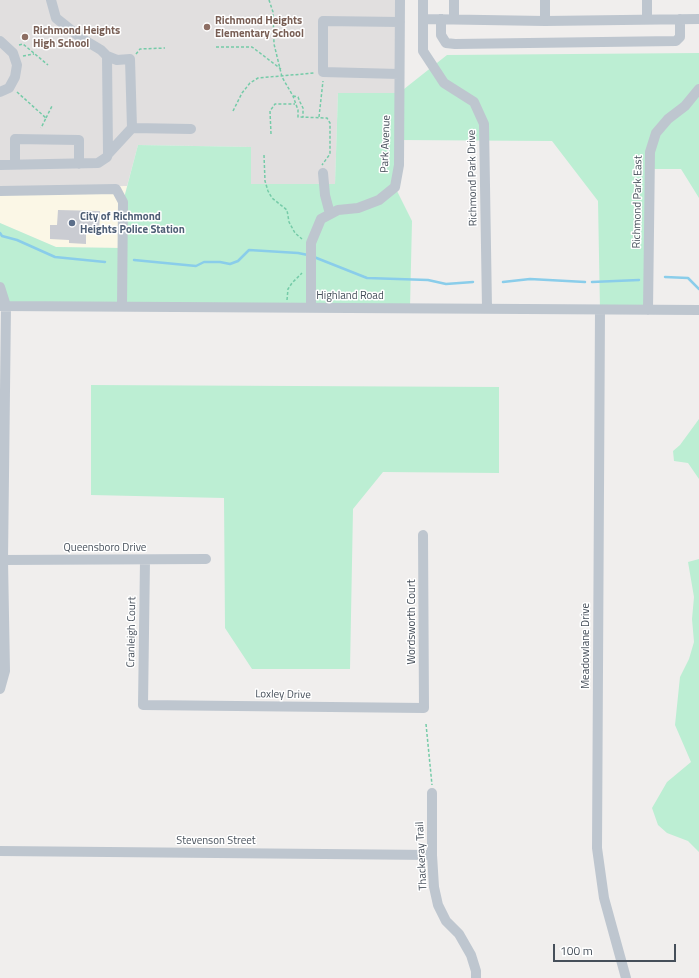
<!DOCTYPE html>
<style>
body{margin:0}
#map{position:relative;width:699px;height:978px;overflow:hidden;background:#f0eeed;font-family:"Titillium Web",sans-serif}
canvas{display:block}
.scale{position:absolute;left:553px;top:944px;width:123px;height:18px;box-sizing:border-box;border:2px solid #464f5a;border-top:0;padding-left:5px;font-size:12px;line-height:14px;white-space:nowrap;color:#464f5a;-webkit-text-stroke:3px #fff;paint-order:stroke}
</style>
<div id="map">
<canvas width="699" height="978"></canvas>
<div class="scale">100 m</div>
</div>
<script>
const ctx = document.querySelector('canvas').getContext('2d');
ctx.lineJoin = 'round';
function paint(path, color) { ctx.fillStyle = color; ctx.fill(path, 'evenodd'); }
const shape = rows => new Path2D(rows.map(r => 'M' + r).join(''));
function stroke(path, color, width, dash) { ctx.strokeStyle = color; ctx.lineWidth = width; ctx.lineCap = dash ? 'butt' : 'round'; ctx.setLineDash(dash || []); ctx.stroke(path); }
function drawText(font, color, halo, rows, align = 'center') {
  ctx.font = font + ' "Titillium Web",sans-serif'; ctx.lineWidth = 3; ctx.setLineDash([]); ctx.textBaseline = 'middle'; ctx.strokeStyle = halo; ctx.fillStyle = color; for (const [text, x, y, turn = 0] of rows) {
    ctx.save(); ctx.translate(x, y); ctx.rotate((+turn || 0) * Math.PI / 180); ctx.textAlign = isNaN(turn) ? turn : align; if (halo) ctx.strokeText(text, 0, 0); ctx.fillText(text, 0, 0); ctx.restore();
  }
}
paint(shape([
 [127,186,123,202,123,248,56,247,0,223,0,188]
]), '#fbf7e6');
paint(shape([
 [0,0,400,0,399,93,338,93,335,184,251,184,251,147,138,145,127,186,0,188]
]), '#e1dfdf');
paint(shape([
 [699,53,699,198,681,169,650,169,648,310,600,310,598,201,552,141,399,140,395,187,412,221,410,308,6,306,0,287,0,223,56,247,122,248,123,202,138,145,251,147,251,184,335,184,338,93,399,93,447,55],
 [91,385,499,387,499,473,383,472,353,509,350,669,252,669,225,628,224,498,91,495],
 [699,419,699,479,688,463,674,461,673,451,680,445],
 [699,559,699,852,688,841,667,833,658,825,652,808,667,782,691,762,675,725,680,677,689,659,694,642,692,619,694,597,688,562]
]), '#bceed3');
stroke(shape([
 [0,233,2,236,17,240,55,257,105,262],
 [314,257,367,278,428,280,446,284,473,282],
 [134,260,196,266,204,262,220,262,230,264,238,261,249,250,298,253,308,255],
 [665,277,688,278,699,289],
 [503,282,530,279,585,282],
 [592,282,639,280]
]), '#8acdea', 2.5);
paint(shape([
 [58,210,100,211,99,234,86,234,86,244,69,243,69,240,50,239,50,225,57,225]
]), '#caccd2');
stroke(shape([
 [269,0,273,12,274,44,282,77,293,96,298,110,298,117,327,118,330,123,330,154,322,165],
 [19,45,23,44,48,65],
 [216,47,252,47,281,69],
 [136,54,140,49,165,48],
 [23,56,34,54],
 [17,92,46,118,41,128],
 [293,96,298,97,300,102,303,108,303,117],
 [233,111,242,93,250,83,258,78,314,73],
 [319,117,323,81],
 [46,118,52,106],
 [271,134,270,111,275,104,295,104],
 [264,155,265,181,268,191,272,198,287,210,289,222,295,233,302,239],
 [287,300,288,289,292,283,302,273],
 [426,724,432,785]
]), '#75cba8', 1.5, [3, 2]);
stroke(shape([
 [51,0,56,18,81,38,101,50,107,56,117,60,130,59,132,128,191,129],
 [423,0,423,51,444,83,474,102,484,124,487,308],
 [454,0,454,18],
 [647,0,647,19],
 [423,19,545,21,699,19],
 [441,19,441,35,446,43,455,44,676,41,680,37,680,19],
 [545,21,545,0],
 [0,41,13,53,17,65,15,77,9,88,0,92],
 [399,74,323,72,323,21,400,22],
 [108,154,132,128],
 [15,164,15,139,79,140,79,164],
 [0,165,98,163,107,157,108,154,107,56],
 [323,173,325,195,330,214],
 [0,191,116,189,123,202,122,306],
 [0,287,6,306,3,560,5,671,0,689],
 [0,306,699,310],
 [311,308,311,243,321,219,338,210,358,208,379,200,395,187,399,165,400,0],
 [600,310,597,848,604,898,626,978],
 [648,310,650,152,656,133,668,119,685,106,699,89],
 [3,560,206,559],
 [145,560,143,705,424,708,423,535],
 [432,793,432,855,434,887,438,905,446,921,459,934,471,955,476,971,476,978],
 [0,851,432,855]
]), '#bec6cf', 10);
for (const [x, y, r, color] of [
 [207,27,4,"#8d6e63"],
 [25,37,4,"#8d6e63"],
 [72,223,4,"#5c6f8a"]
]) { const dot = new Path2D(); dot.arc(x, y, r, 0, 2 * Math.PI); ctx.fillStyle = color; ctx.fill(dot); stroke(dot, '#fff', 1.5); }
drawText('bold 11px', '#785e54', '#fff', [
 ["Richmond Heights",215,21],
 ["Elementary School",215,34],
 ["Richmond Heights",33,31],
 ["High School",33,44]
], 'left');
drawText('11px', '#464f5a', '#fff', [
 ["Park Avenue",386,144,-88],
 ["Richmond Park Drive",473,178,-91],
 ["Richmond Park East",638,202,-89],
 ["Highland Road",350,296],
 ["Queensboro Drive",105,548],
 ["Wordsworth Court",412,622,-90],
 ["Cranleigh Court",132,632,-89],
 ["Meadowlane Drive",586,646,-90],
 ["Loxley Drive",283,695,1],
 ["Stevenson Street",216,841],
 ["Thackeray Trail",422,856,-93]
]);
drawText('bold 11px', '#4e5e75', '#fff', [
 ["City of Richmond",80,217],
 ["Heights Police Station",80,230]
], 'left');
</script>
